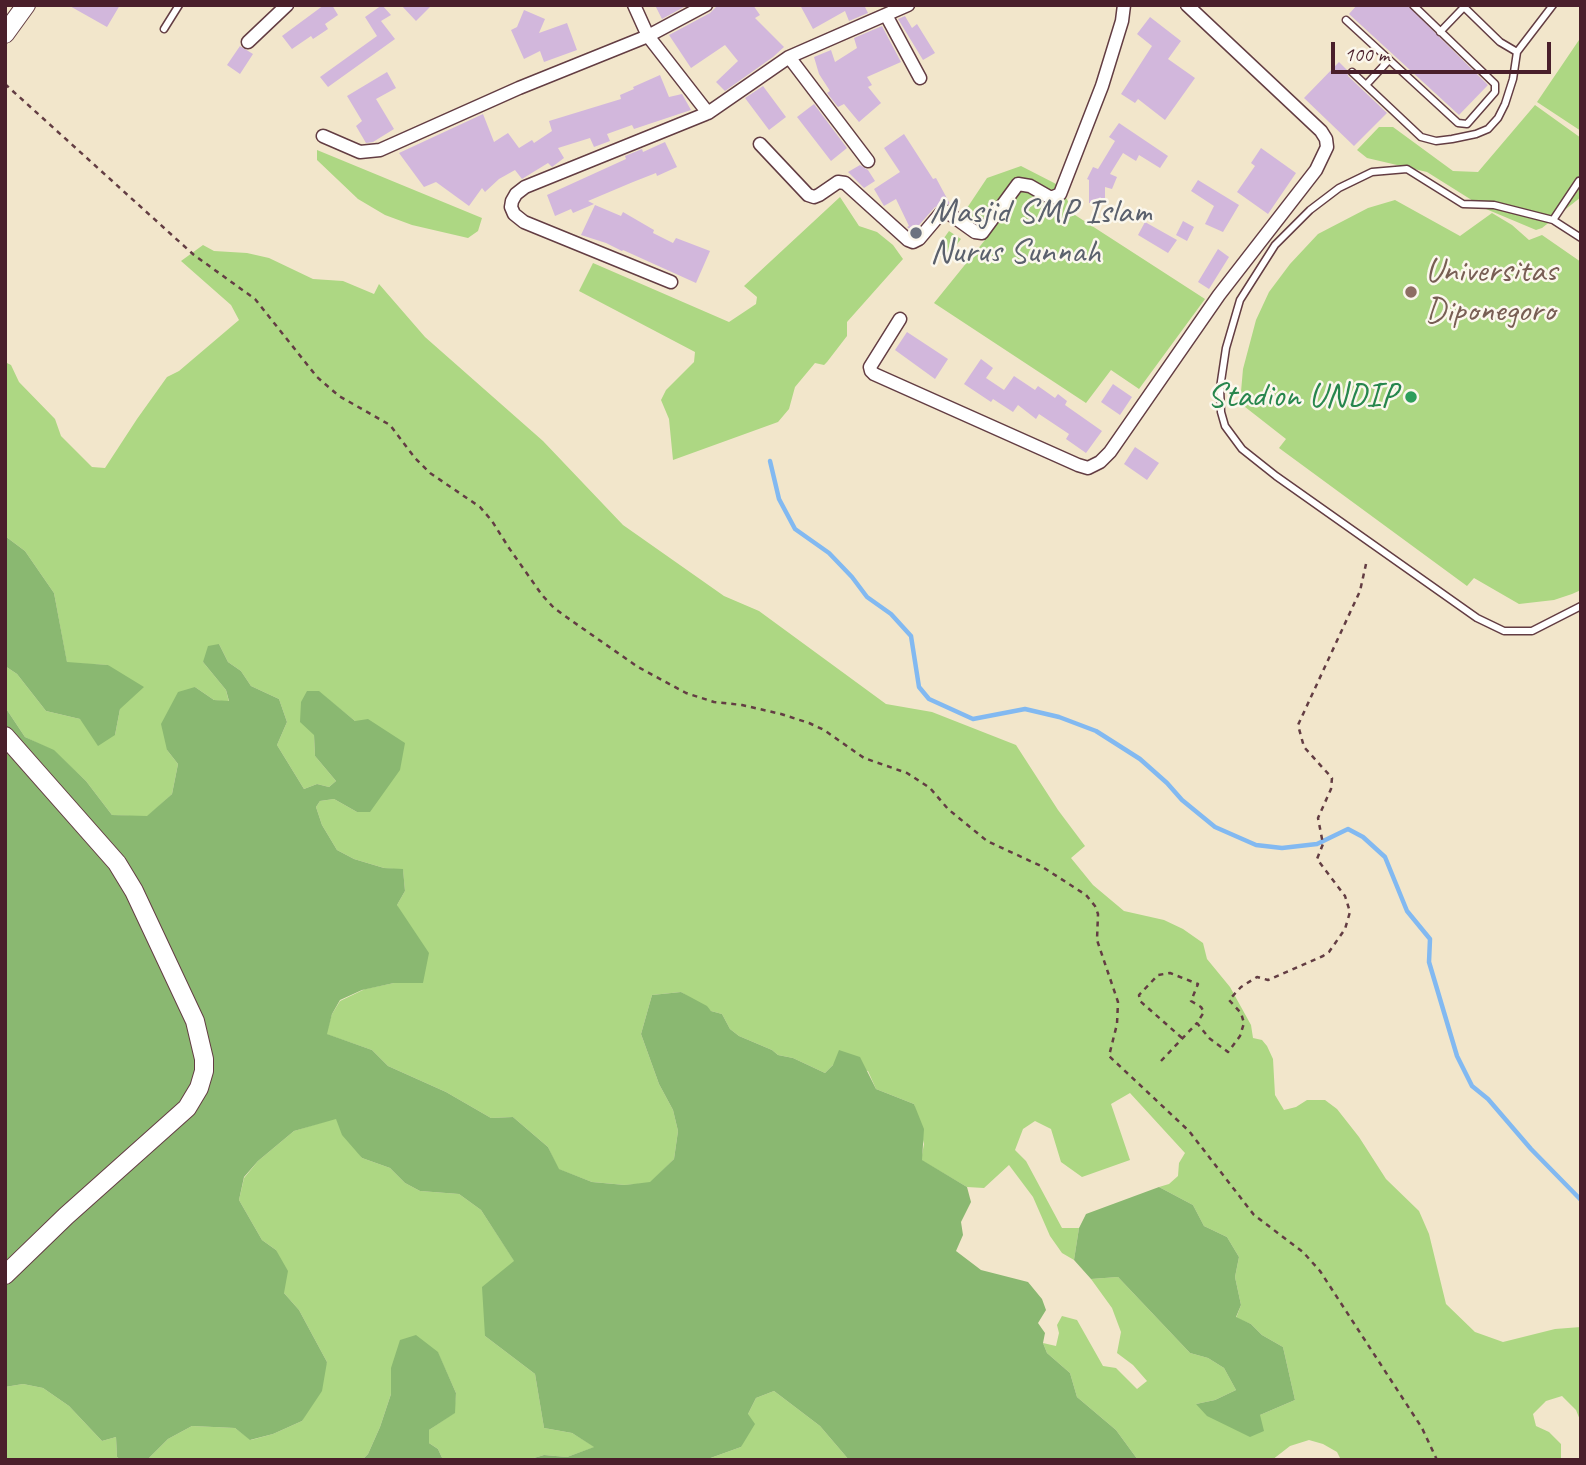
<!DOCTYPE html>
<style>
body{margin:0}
#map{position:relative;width:1586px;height:1465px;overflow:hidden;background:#f2e6cb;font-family:Caveat,sans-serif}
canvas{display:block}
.frame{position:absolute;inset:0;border:7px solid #4a1f2b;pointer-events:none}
.scale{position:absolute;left:1331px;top:42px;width:220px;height:32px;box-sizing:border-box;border:4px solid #4a1f2b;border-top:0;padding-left:9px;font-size:21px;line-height:24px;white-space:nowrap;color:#4a1f2b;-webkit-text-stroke:5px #fbf7ec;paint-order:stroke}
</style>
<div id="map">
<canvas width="1586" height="1465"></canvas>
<div class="frame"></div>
<div class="scale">100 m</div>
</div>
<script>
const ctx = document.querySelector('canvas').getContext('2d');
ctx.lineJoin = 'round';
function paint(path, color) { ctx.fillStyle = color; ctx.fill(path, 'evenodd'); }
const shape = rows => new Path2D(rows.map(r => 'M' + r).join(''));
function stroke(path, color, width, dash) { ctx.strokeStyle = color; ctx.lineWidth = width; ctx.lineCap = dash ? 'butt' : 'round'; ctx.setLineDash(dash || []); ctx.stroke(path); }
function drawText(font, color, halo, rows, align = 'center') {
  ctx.font = font + ' Caveat,sans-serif'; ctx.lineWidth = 5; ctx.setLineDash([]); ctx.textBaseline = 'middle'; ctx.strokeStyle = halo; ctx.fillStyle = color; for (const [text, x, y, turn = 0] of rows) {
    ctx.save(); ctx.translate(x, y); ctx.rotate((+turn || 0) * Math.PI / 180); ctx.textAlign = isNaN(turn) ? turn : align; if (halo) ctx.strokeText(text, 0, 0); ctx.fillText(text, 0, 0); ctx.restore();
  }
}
paint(shape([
 [1579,40,1581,41,1581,131,1537,102],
 [1535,105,1581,138,1581,197,1542,228,1536,230,1486,209,1427,172,1367,158,1357,150,1379,127,1393,127,1453,171,1478,172],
 [317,150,482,218,478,231,468,238,412,225,385,215,358,199,317,160],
 [1021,166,1060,186,1075,215,1205,299,1139,389,1111,370,1086,403,934,303,985,240,959,220,987,178],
 [840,197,859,226,877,232,893,245,903,259,847,322,847,336,827,362,824,365,815,363,795,387,789,409,778,422,673,460,669,419,661,400,666,390,694,362,695,352,579,291,593,263,729,322,756,304,757,297,744,286],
 [1395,200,1460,236,1492,213,1512,225,1529,240,1542,235,1581,262,1581,590,1572,594,1554,600,1519,604,1474,578,1467,586,1279,448,1286,439,1240,403,1243,369,1256,320,1269,292,1290,264,1318,234,1368,208],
 [949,231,961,239,945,260,934,252],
 [203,245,214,251,247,253,269,258,313,279,343,281,374,294,379,284,425,337,543,441,623,525,724,596,759,611,886,704,932,712,1016,745,1058,810,1085,846,1071,858,1093,885,1124,911,1164,920,1183,929,1203,943,1207,959,1230,987,1251,1025,1253,1038,1262,1040,1267,1046,1273,1059,1275,1095,1284,1110,1296,1107,1307,1100,1325,1100,1337,1109,1359,1137,1386,1179,1419,1211,1429,1234,1446,1304,1475,1332,1503,1342,1555,1329,1581,1327,1581,1440,1580,1420,1576,1410,1562,1396,1546,1401,1533,1414,1536,1426,1549,1432,1561,1444,1561,1460,1341,1460,1337,1452,1323,1444,1309,1440,1290,1446,1272,1460,1138,1460,1116,1430,1077,1397,1070,1373,1047,1353,1043,1343,1056,1346,1059,1333,1057,1325,1062,1316,1077,1320,1103,1366,1116,1368,1137,1389,1147,1381,1133,1365,1117,1353,1121,1332,1112,1308,1091,1279,1118,1277,1190,1353,1208,1358,1224,1368,1236,1390,1215,1400,1196,1404,1260,1415,1295,1400,1283,1347,1262,1335,1251,1324,1236,1318,1241,1305,1235,1277,1239,1257,1227,1237,1204,1226,1193,1205,1159,1187,1169,1184,1178,1176,1179,1163,1185,1153,1130,1093,1111,1104,1130,1160,1082,1177,1061,1162,1051,1129,1035,1121,1023,1129,1015,1150,1026,1161,1062,1228,1079,1228,1074,1260,1062,1253,1050,1236,1033,1197,1009,1165,984,1188,967,1187,921,1160,924,1144,914,1104,876,1089,868,1071,833,1065,825,1073,793,1058,778,1055,772,1050,739,1036,730,1029,722,1014,711,1011,681,992,652,995,641,1034,659,1084,673,1110,678,1131,674,1159,650,1183,625,1185,592,1182,558,1169,548,1147,513,1117,491,1118,446,1092,388,1066,372,1050,326,1034,332,1014,340,1001,365,989,394,983,423,982,397,905,405,891,403,870,384,868,354,859,337,850,322,825,316,807,320,801,334,799,357,812,355,721,319,692,314,735,315,756,336,781,329,787,317,784,304,789,277,745,287,722,279,699,251,686,241,671,228,662,219,644,203,662,226,690,229,702,214,700,195,687,167,750,178,764,172,794,147,817,112,815,86,781,54,751,25,737,5,707,5,666,17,674,46,711,80,719,115,735,120,709,108,665,67,663,54,593,25,551,5,536,5,362,11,365,19,382,55,419,61,436,92,467,105,468,137,419,167,377,179,371,239,320,231,305,181,261],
 [336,1118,362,1158,390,1168,405,1183,420,1191,459,1194,481,1210,515,1262,485,1336,535,1374,544,1428,572,1433,595,1447,567,1457,544,1455,527,1460,443,1460,438,1449,429,1443,429,1430,454,1413,456,1393,438,1353,392,1368,391,1394,380,1427,368,1454,362,1460,147,1460,168,1439,192,1426,235,1428,251,1440,273,1434,302,1421,327,1362,299,1310,284,1293,276,1250,262,1240,239,1200,244,1178,258,1161,294,1131],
 [23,1384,43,1388,69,1406,102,1441,116,1437,117,1457,121,1460,5,1460,5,1387],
 [774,1391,820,1426,849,1460,705,1460,741,1447,748,1414,756,1398]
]), '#add783');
paint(shape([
 [5,536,25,551,54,593,67,662,108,665,144,687,120,709,115,735,98,746,80,719,46,711,17,674,5,666],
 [219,644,228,662,241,671,251,686,279,699,287,722,277,745,304,789,317,784,329,787,336,781,315,756,314,735,300,722,301,702,307,691,319,691,355,721,368,719,405,743,400,770,370,812,357,812,334,799,320,801,316,807,322,825,337,850,354,859,384,868,403,869,405,891,397,905,429,953,423,983,394,983,362,990,340,1000,332,1014,327,1034,372,1050,388,1066,446,1092,491,1118,513,1117,548,1147,559,1169,592,1182,625,1185,650,1182,674,1159,678,1131,673,1110,659,1084,641,1034,652,995,681,992,707,1006,711,1011,722,1014,730,1029,739,1036,772,1050,778,1055,793,1058,825,1073,833,1065,839,1050,860,1057,876,1089,914,1104,924,1129,922,1160,967,1187,971,1202,961,1222,963,1235,956,1251,981,1270,1028,1282,1042,1299,1046,1310,1038,1323,1045,1333,1043,1343,1047,1353,1070,1373,1077,1397,1116,1430,1138,1460,849,1460,820,1426,774,1391,756,1398,748,1414,755,1424,741,1447,705,1460,527,1460,544,1455,567,1457,594,1447,572,1433,544,1428,535,1374,485,1336,482,1287,514,1261,481,1210,459,1194,420,1191,405,1183,390,1168,362,1158,342,1135,336,1119,294,1131,258,1161,244,1177,239,1200,262,1240,276,1250,288,1271,284,1293,299,1310,327,1362,322,1391,302,1421,273,1434,250,1440,235,1428,192,1426,168,1439,147,1460,121,1460,117,1457,116,1437,102,1441,69,1406,43,1388,23,1384,5,1387,5,707,25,737,54,750,86,781,112,815,147,816,172,794,178,764,167,750,161,724,178,692,195,687,214,700,229,701,226,690,203,662,208,646],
 [1159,1187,1193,1205,1204,1226,1227,1237,1239,1257,1235,1277,1241,1305,1236,1317,1251,1324,1262,1335,1283,1347,1295,1400,1260,1415,1264,1431,1250,1437,1207,1416,1196,1404,1215,1400,1236,1390,1224,1368,1208,1358,1190,1353,1118,1277,1091,1279,1074,1260,1079,1228,1086,1214],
 [416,1335,438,1352,456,1393,455,1413,429,1430,429,1443,438,1449,443,1460,362,1460,368,1454,380,1427,391,1394,391,1368,400,1340]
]), '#8ab871');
stroke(shape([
 [770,461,779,499,795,529,829,553,852,577,867,597,891,614,911,636,919,687,929,699,973,719,1025,709,1059,717,1096,731,1140,759,1167,783,1182,800,1215,827,1256,845,1282,848,1317,844,1348,829,1363,837,1385,857,1407,911,1430,939,1429,962,1457,1056,1472,1086,1488,1099,1531,1149,1581,1200]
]), '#82b9f1', 4.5);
paint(shape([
 [68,5,120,5,107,27],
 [324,5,332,5,338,15,325,24,328,29,313,39,311,36,292,49,282,36],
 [382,5,391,15,381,21,395,39,328,87,320,77,377,36,365,17],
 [401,5,432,5,416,21],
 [655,5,683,5,684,7,662,19],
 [718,5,753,5,760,15,755,18,784,47,773,57,725,91,716,82,738,61,725,45,691,68,669,35,710,13],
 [800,5,864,5,868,13,849,21,845,11,813,29],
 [1357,5,1407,5,1488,85,1459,115,1349,14],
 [524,10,545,19,539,33,567,23,577,50,544,62,540,51,524,59,511,30,517,27],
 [905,16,912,28,917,24,935,53,923,60,898,19],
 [1150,17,1181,41,1168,59,1195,78,1165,120,1138,99,1135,103,1121,94,1152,46,1137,34],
 [882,26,901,62,867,77,872,85,868,87,881,103,859,122,844,104,838,107,827,93,830,91,819,74,814,57,831,50,835,62,857,48,854,38],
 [240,46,253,54,240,74,227,65],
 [1339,62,1347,70,1348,76,1387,113,1354,146,1304,98],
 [387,72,396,88,376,99,394,129,373,142,366,143,356,126,362,121,347,96],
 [660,75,669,97,682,94,691,110,634,129,632,125,607,134,610,141,594,147,590,138,558,148,564,158,552,167,548,163,522,179,515,170,499,179,485,192,482,188,469,206,436,182,424,187,399,153,483,114,494,142,508,133,519,148,532,140,534,143,552,131,549,121,621,99,620,95,634,89,633,87],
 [763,86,786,117,769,130,745,98],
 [814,104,847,148,831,161,797,117],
 [1119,123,1168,156,1160,168,1139,155,1136,161,1123,153,1110,174,1117,177,1112,189,1105,187,1105,203,1089,203,1089,180,1087,179,1093,167,1098,169,1115,141,1109,137],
 [904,134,933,179,936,178,950,204,935,207,913,232,907,227,909,226,896,199,884,206,874,189,900,172,884,148],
 [665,142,677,167,657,176,656,173,633,182,588,201,594,204,573,213,571,209,555,216,547,195,626,159,625,156,642,149,643,152],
 [1261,148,1296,173,1268,214,1237,192,1255,166,1251,163],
 [860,165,868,170,875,181,864,188,848,172],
 [1198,180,1239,205,1223,232,1205,224,1214,206,1191,191],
 [595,205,621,216,623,212,654,230,653,233,673,243,676,238,710,251,696,283,623,250,622,251,606,243,581,235],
 [1183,221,1194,227,1187,241,1176,235],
 [1145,222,1177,240,1168,253,1138,235],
 [1218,249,1229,257,1209,289,1198,282],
 [907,332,948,359,935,379,895,350],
 [981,359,993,368,986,378,1004,390,1014,376,1035,390,1038,386,1055,398,1058,394,1067,401,1065,405,1102,431,1086,453,1066,439,1069,434,1039,414,1036,419,1018,405,1013,412,993,399,991,402,964,384],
 [1113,384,1132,397,1120,415,1101,402],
 [1135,447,1159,463,1147,480,1124,464]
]), '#d2b7dc');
const lane = shape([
 [1346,20,1458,123,1467,124,1495,92,1495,84,1413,5],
 [164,29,179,5],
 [1440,32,1464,7,1500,42,1517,52,1553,5],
 [1352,72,1421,137,1436,141,1452,139,1476,134,1488,129,1498,118,1505,104,1513,79,1517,52],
 [1366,85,1389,60],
 [1553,220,1579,181,1581,182],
 [1581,238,1553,220,1494,205,1463,204,1407,169,1372,172,1339,188,1310,210,1275,245,1240,300,1226,348,1220,388,1221,412,1225,426,1242,449,1276,476,1477,618,1504,631,1532,631,1581,606]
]);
const street = shape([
 [634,5,648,36,708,113,789,57,908,5],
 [886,15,920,78],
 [248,42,287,5],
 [789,57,868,161],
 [323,136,360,152,380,150,519,88,648,36,706,5],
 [760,144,808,195,814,197,819,195,838,182,845,183,908,240,913,242,919,239,941,213,947,212,975,232,982,233,1018,184,1030,186,1051,198,1060,194,1102,86,1122,21,1124,5],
 [671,282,524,222,514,214,511,207,512,201,516,194,525,187,708,113],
 [900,319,870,367,871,371,874,374,1078,465,1088,468,1100,462,1110,452,1219,295,1316,170,1327,147,1326,139,1321,131,1187,5]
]);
const secondary = shape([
 [5,34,26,5],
 [5,736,117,863,134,891,195,1021,204,1059,204,1071,199,1088,187,1108,66,1216,5,1275]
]);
stroke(lane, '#633d43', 9);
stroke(street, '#633d43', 15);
stroke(secondary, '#633d43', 20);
stroke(shape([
 [5,84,194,255,255,299,317,377,339,396,390,425,415,458,430,473,480,507,492,521,509,548,542,595,554,608,572,621,638,667,686,693,714,702,742,705,781,714,809,723,824,730,864,758,907,773,930,788,948,809,987,841,1041,866,1086,895,1095,906,1098,914,1097,940,1118,1002,1117,1024,1109,1056,1189,1131,1254,1215,1303,1252,1320,1271,1422,1428,1437,1460],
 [1182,1038,1140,1001,1139,995,1158,975,1170,973,1198,984,1191,1001,1201,1007,1204,1012,1197,1023,1209,1038,1228,1052,1240,1036,1244,1023,1241,1013,1229,1000,1241,987,1257,977,1268,980,1323,956,1329,952,1345,929,1350,912,1345,896,1317,859,1323,844,1318,818,1331,789,1332,778,1304,747,1298,725,1360,591,1366,564],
 [1161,1061,1197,1023]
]), '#633d43', 2.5, [5, 5]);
stroke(lane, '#fff', 6);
stroke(street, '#fff', 12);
stroke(secondary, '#fff', 18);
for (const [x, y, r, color] of [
 [916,233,7,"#6b7280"],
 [1411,292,7,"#8d6e63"],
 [1411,397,7,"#2e9e5b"]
]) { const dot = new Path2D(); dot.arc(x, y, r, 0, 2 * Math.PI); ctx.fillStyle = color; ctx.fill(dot); stroke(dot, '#fbf7ec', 2.5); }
drawText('35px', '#5b616d', '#fbf7ec', [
 ["Masjid SMP Islam",930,213],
 ["Nurus Sunnah",930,253]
], 'left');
drawText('35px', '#785e54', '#fbf7ec', [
 ["Universitas",1425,272],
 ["Diponegoro",1425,312]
], 'left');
drawText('35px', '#27864d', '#fbf7ec', [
 ["Stadion UNDIP",1397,397]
], 'right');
</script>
